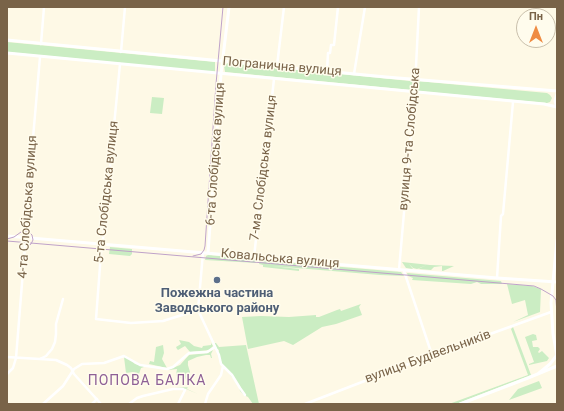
<!DOCTYPE html>
<meta charset="utf-8">
<style>
body{margin:0}
#map{position:relative;width:564px;height:411px;overflow:hidden;background:#fef9e6;font-family:Roboto,sans-serif}
canvas{display:block}
.frame{position:absolute;inset:0;border:8px solid #796348;pointer-events:none}
.north{position:absolute;left:516px;top:8px;width:40px;height:40px;box-sizing:border-box;background:#fffced;border:1px solid #c9bfab;border-radius:50%;rotate:0deg;font-size:11px;font-weight:700;line-height:16px;text-align:center;color:#796348}
.north::after{content:'';display:block;margin:auto;width:14px;height:18px;background:#ef8c43;clip-path:polygon(50% 0,100% 100%,50% 72%,0 100%)}
</style>
<div id="map">
<canvas width="564" height="411"></canvas>
<div class="frame"></div>
<div class="north">Пн</div>
</div>
<script>
const ctx = document.querySelector('canvas').getContext('2d');
ctx.lineJoin = 'round';
function paint(path, color) { ctx.fillStyle = color; ctx.fill(path, 'evenodd'); }
const shape = rows => new Path2D(rows.map(r => 'M' + r).join(''));
function stroke(path, color, width, dash) { ctx.strokeStyle = color; ctx.lineWidth = width; ctx.lineCap = dash ? 'butt' : 'round'; ctx.setLineDash(dash || []); ctx.stroke(path); }
function drawText(font, color, halo, rows, align = 'center') {
  ctx.font = font + ' Roboto,sans-serif'; ctx.lineWidth = 3; ctx.setLineDash([]); ctx.textBaseline = 'middle'; ctx.strokeStyle = halo; ctx.fillStyle = color; for (const [text, x, y, turn = 0] of rows) {
    ctx.save(); ctx.translate(x, y); ctx.rotate((+turn || 0) * Math.PI / 180); ctx.textAlign = isNaN(turn) ? turn : align; if (halo) ctx.strokeText(text, 0, 0); ctx.fillText(text, 0, 0); ctx.restore();
  }
}
paint(shape([
 [7,42,215,62,215,72,7,52],
 [228,63,410,81,412,82,413,86,411,90,225,72,224,66],
 [417,81,547,93,550,95,552,98,550,102,547,103,417,91],
 [152,97,164,98,162,114,150,113],
 [110,247,132,249,132,254,130,256,109,254],
 [208,255,254,259,255,259,256,263,205,260,206,256],
 [260,260,401,272,404,276,380,275,272,266,299,269,299,271,263,267,263,265,259,264],
 [402,262,430,265,454,266,443,271,442,271,442,266,434,267,431,270,418,269,427,265,417,269,413,268,409,264,413,269,406,268],
 [407,273,501,281,502,284,481,284,477,282,471,284,412,280,413,278,408,276],
 [507,284,532,286,541,289,540,312,513,322,528,315,525,300,512,304],
 [361,304,359,307,362,315,336,324,322,327,293,345,284,341,248,349,242,317,261,316,289,317,316,315,316,317,319,317,337,310,340,309,341,311],
 [513,327,531,375,456,404,449,404,528,375,511,329],
 [533,334,536,335,537,340,532,341,533,347,538,347,540,349,538,352,539,353,542,351,549,358,547,361,529,365,529,364,534,362,525,337],
 [179,340,189,342,194,346,202,348,203,346,211,345,211,343,213,346,209,350,191,352,186,345,191,352,190,352,185,346,178,350,177,349,176,347,181,344],
 [214,343,216,343,219,347,246,345,259,404,253,404,248,397,244,395,240,391,239,386,222,364,218,352,219,351,218,349,217,349],
 [163,345,164,353,162,359,167,368,149,364,150,361,154,362,156,347],
 [213,350,211,354,212,358,211,358,210,355,206,355,197,357,188,361,188,365,187,362,190,372,189,379,189,384,187,389,198,394,186,389,187,388,185,389,175,388,188,387,188,379,177,377,176,375,177,369,168,370,180,365,189,355,208,353],
 [124,357,131,360,135,364,143,366,144,367,141,368,139,374,133,372,126,373],
 [539,381,542,388,509,400,518,389]
]), '#cbedc3');
stroke(shape([
 [41,44,44,7],
 [121,52,125,7],
 [120,64,103,239,101,253,96,319,131,323,163,321,198,310],
 [277,66,284,7],
 [327,71,328,53,330,53,331,45,334,45,338,7],
 [354,74,365,7],
 [203,253,198,310,219,355,221,364,232,375,240,388,245,395],
 [254,257,274,79],
 [399,270,415,86,419,7],
 [404,271,432,355],
 [497,278,501,216,503,214,513,102],
 [7,357,56,360,67,365,71,368,74,374,101,404],
 [40,359,46,356,52,349,55,342,56,334,56,324,63,299],
 [7,374,13,368,16,358,25,246,25,231,40,57],
 [43,404,63,386,74,369,82,364,104,363,124,356,140,365,167,369,173,367,189,353,207,352,215,347],
 [92,404,97,399],
 [129,404,137,398,143,396,173,389,183,389,185,390,178,404],
 [205,404,208,394,221,375,223,366],
 [305,404,432,355,551,312]
]), '#fff', 2.5);
stroke(shape([
 [7,236,497,278,557,282],
 [208,253,221,74,229,7],
 [460,404,528,378,557,366]
]), '#fff', 3);
stroke(shape([
 [7,40,386,77,557,91],
 [7,53,544,104,557,107],
 [557,107,555,101,557,94],
 [557,240,551,303,553,334,557,356],
 [539,373,550,364,557,355]
]), '#fff', 3);
stroke(shape([
 [7,239,14,237,21,232,29,232,32,235,33,240,31,244,28,246],
 [7,241,534,286,541,289,553,296,556,300,557,313],
 [193,256,201,254,204,250,205,246,216,84,223,7]
]), '#bfa2c9', 1);
for (const [x, y, r, color] of [
 [217,280,4,"#5c6f8a"]
]) { const dot = new Path2D(); dot.arc(x, y, r, 0, 2 * Math.PI); ctx.fillStyle = color; ctx.fill(dot); stroke(dot, '#fffced', 1.5); }
drawText('13px', '#796348', '#fffced', [
 ["Погранична вулиця",282,67,5],
 ["вулиця 9-та Слобідська",410,139,-85],
 ["6-та Слобідська вулиця",216,154,-86],
 ["7-ма Слобідська вулиця",264,168,-83],
 ["5-та Слобідська вулиця",107,192,-84],
 ["4-та Слобідська вулиця",28,207,-86],
 ["Ковальська вулиця",280,259,5],
 ["вулиця Будівельників",428,357,-20]
]);
drawText('bold 13px', '#4e5e75', '#fffced', [
 ["Пожежна частина",217,294],
 ["Заводського району",217,309]
]);
ctx.letterSpacing = '1px';
drawText('14px', '#8e6096', '#fffced', [
 ["ПОПОВА БАЛКА",147,381]
]);
ctx.letterSpacing = '0px';
</script>
